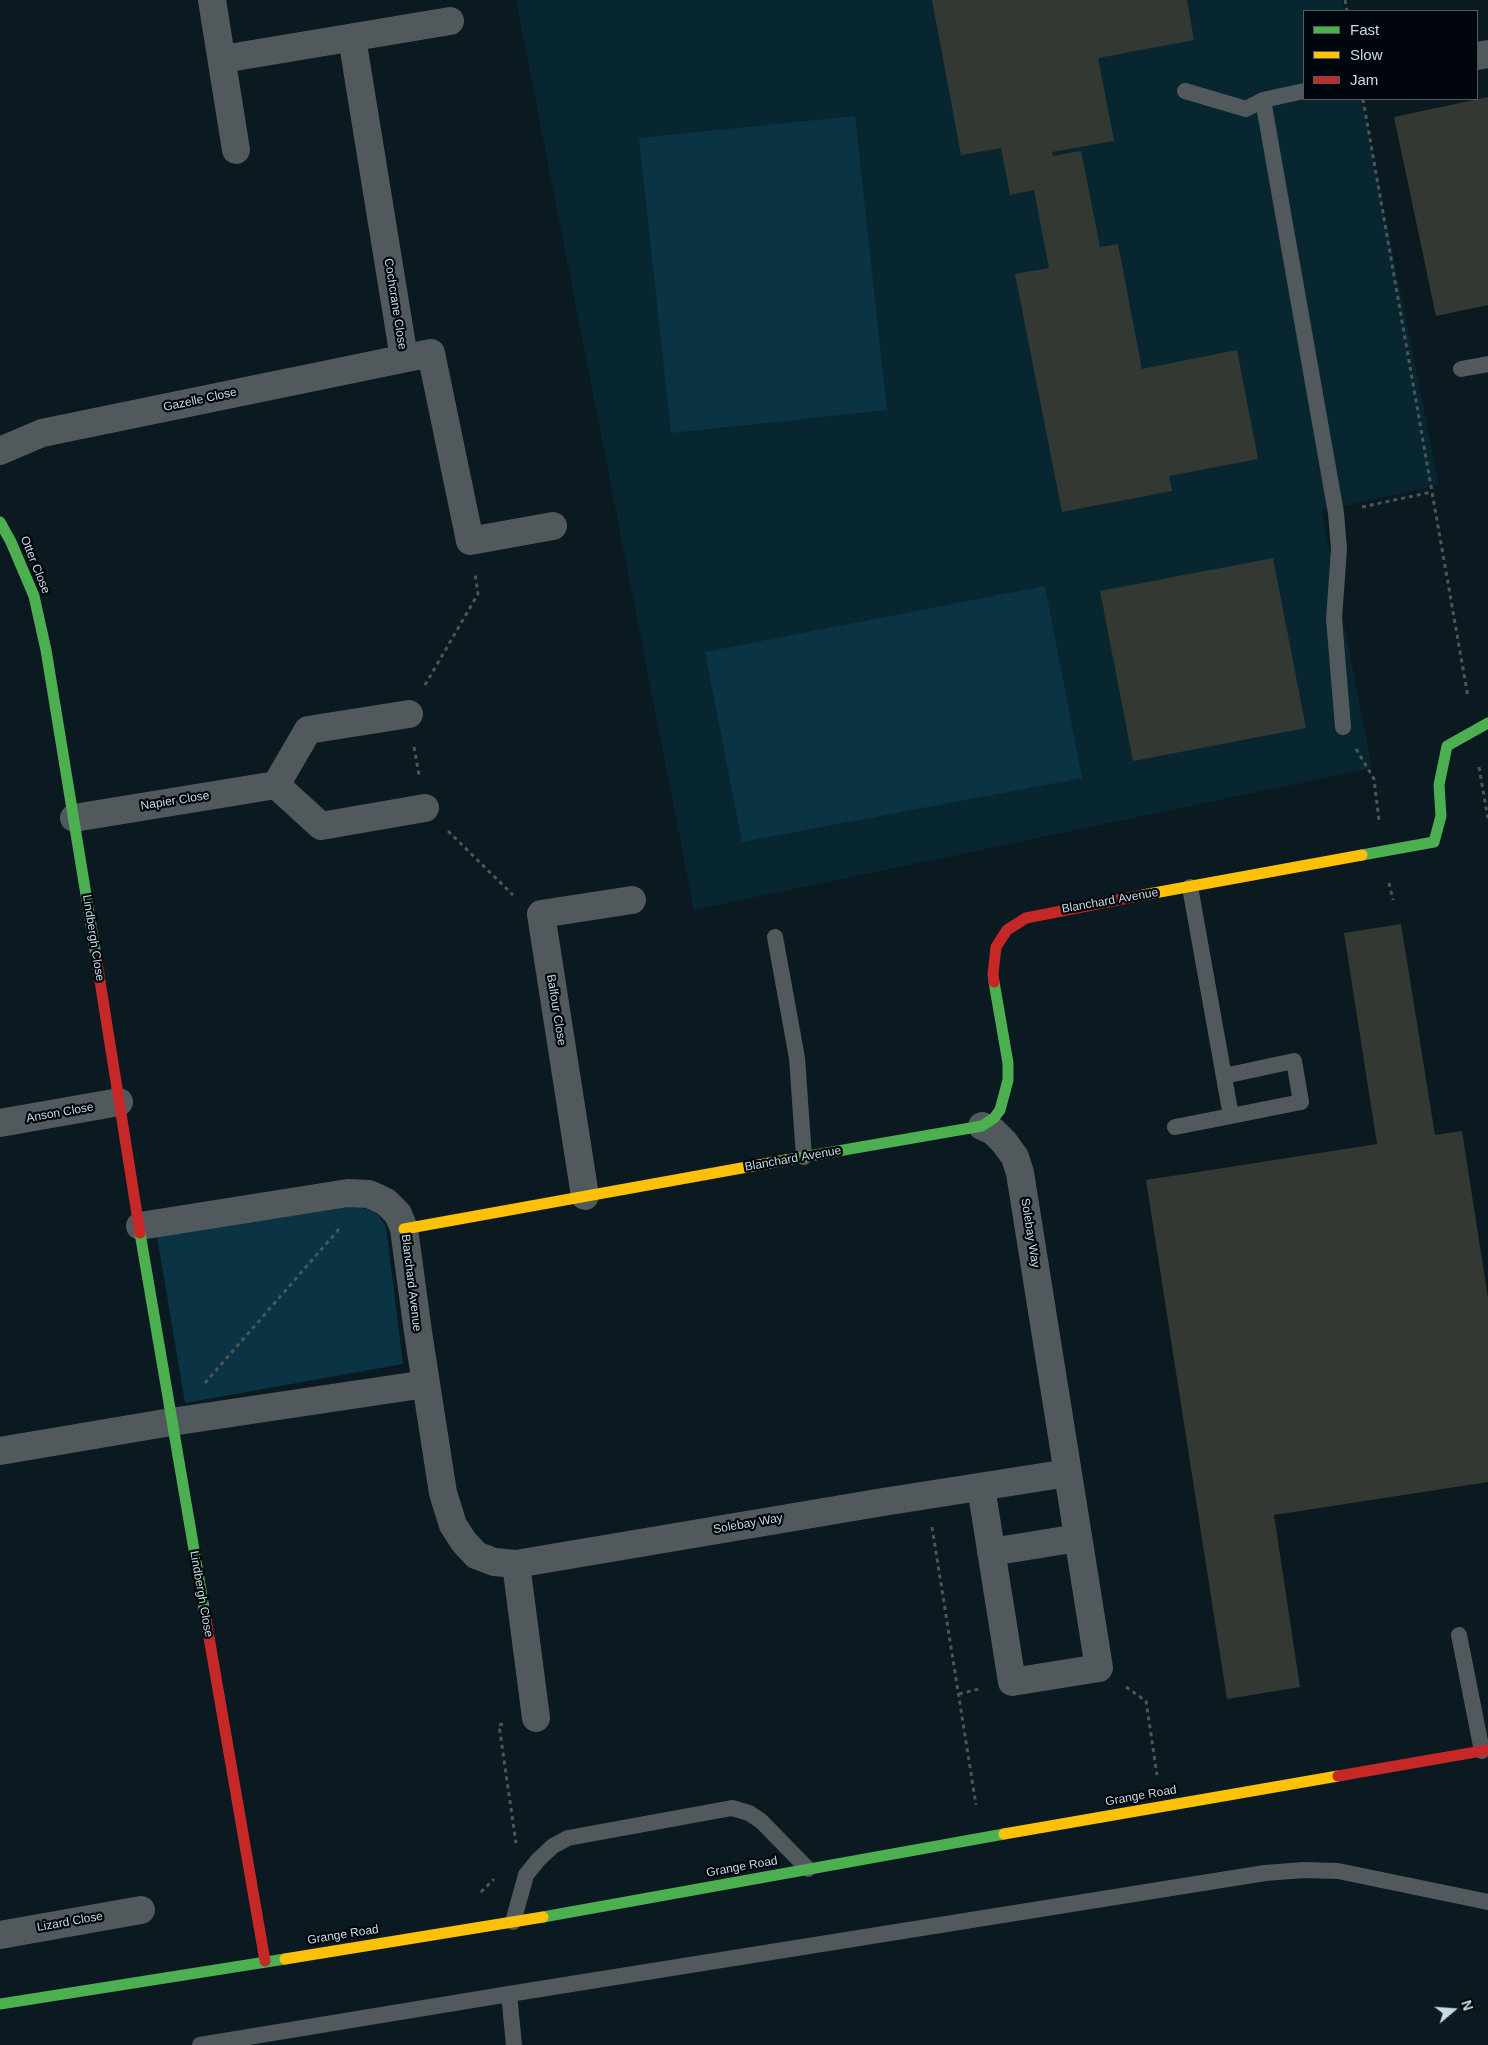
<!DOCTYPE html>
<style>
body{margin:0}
#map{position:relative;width:1488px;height:2045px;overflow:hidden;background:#0a1a20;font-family:Helvetica,sans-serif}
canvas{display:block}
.legend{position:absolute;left:1303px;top:10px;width:175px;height:90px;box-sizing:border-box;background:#00070c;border:1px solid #505b62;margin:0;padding:6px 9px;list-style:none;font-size:15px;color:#c9dae2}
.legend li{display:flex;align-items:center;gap:10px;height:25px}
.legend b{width:25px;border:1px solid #505b62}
.north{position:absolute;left:1428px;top:1985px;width:50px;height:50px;-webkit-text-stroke:4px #00070c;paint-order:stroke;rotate:72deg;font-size:14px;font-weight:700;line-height:20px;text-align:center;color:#c9dae2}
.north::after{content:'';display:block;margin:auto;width:18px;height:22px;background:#c9dae2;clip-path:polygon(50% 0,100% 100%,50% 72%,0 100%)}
</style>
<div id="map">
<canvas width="1488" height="2045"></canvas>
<ul class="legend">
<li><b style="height:6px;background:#4caf50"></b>Fast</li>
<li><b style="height:6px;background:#ffc107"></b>Slow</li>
<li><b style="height:6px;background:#c62828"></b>Jam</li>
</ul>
<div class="north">N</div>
</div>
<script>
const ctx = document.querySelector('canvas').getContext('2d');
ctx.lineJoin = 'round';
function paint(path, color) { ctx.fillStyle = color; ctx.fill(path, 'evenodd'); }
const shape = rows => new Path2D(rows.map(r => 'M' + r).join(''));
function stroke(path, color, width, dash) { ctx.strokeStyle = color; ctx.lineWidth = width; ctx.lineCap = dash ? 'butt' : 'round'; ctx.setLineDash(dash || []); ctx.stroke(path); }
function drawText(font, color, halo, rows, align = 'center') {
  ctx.font = font + ' Helvetica,sans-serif'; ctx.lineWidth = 4.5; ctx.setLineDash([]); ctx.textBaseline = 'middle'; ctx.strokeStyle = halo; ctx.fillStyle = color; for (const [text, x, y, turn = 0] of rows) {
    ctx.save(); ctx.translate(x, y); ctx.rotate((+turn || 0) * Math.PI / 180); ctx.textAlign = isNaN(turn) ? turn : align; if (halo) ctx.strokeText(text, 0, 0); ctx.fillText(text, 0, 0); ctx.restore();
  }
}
paint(shape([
 [516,0,1342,0,1344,11,1304,11,1304,99,1362,99,1439,485,1322,511,1372,768,694,910]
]), '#082630');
paint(shape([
 [855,116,887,410,671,433,639,138],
 [1045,586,1082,778,742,842,705,652],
 [355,1206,367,1209,378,1215,386,1226,403,1364,185,1403,157,1236]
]), '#0a3443');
paint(shape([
 [932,0,1187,0,1194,40,1098,58,1114,141,1052,152,1053,156,1081,151,1100,247,1118,244,1142,369,1237,350,1258,459,1169,476,1172,491,1062,512,1015,274,1049,268,1034,190,1010,195,1001,148,961,155],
 [1488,97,1488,305,1436,316,1394,117],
 [1273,558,1306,728,1133,761,1100,591],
 [1401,924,1435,1135,1462,1131,1488,1298,1488,1482,1274,1515,1300,1687,1227,1699,1146,1180,1377,1144,1344,933]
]), '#343832');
stroke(shape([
 [1345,0,1347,11],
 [1363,99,1468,697],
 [1362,507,1432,492],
 [425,685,478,594,475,574],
 [414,747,419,775],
 [1356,749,1374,779,1379,820],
 [1479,767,1488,819],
 [448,831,513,895],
 [1389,883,1393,900],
 [205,1383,339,1229],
 [932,1527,976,1805],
 [1126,1687,1146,1701,1157,1775],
 [959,1694,979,1689],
 [503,1724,499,1725,516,1843],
 [481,1892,494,1879]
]), '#4c5558', 3, [4, 4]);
stroke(shape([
 [1185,91,1246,109,1263,100],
 [1304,91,1263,100,1336,513,1339,549,1334,619,1343,727],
 [1461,369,1488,364],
 [775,937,797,1058,804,1157],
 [1224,1076,1294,1061,1301,1102,1231,1116],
 [1175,1127,1231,1116,1190,887],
 [1459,1635,1482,1751],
 [513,1922,526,1875,538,1860,553,1846,568,1838,732,1808,749,1813,761,1821,808,1869],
 [509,1994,514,2045],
 [200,2045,509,1994,1265,1873,1304,1870,1338,1871,1488,1902]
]), '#52595c', 16);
stroke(shape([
 [212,0,236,150],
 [352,38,404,358],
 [1477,56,1488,54],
 [223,59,450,21],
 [0,451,42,433,431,353,470,541,553,526],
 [409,714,308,730,276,785,321,826,425,808],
 [74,818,276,785],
 [0,1123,119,1102],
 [585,1196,541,914,632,900],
 [140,1226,348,1193,369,1194,386,1202,398,1214,404,1229,418,1332,443,1493,453,1525,464,1542,476,1555,494,1562,516,1564,883,1502,1068,1473],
 [0,1451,171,1422,426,1384],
 [981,1487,1012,1682,1099,1668,1020,1173,1015,1157,1004,1142,993,1131,982,1126],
 [991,1552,1078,1538],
 [516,1564,536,1718],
 [0,1935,141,1910]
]), '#52595c', 28);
stroke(shape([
 [0,522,11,542,34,596,46,650,96,956],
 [1362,855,1434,842,1441,816,1439,785,1447,746,1488,723],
 [786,1160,982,1126,994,1118,1000,1110,1008,1080,1008,1063,994,982],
 [140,1233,206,1620],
 [543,1917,1004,1834],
 [0,2004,285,1959]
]), '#4caf50', 11);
stroke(shape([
 [1143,895,1362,855],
 [404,1229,786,1160],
 [1004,1834,1338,1776],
 [285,1959,543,1917]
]), '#ffc107', 11);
stroke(shape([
 [96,956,140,1233],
 [994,982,993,974,996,947,1007,930,1026,918,1143,895],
 [206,1620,265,1961],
 [1338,1776,1488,1750]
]), '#c62828', 11);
drawText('12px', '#c9dae2', '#00070c', [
 ["Cochcrane Close",395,304,81],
 ["Gazelle Close",200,400,-12],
 ["Otter Close",35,565,68],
 ["Napier Close",175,801,-9],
 ["Blanchard Avenue",1110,901,-10],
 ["Lindbergh Close",93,938,81],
 ["Balfour Close",556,1010,81],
 ["Anson Close",60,1113,-10],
 ["Blanchard Avenue",793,1159,-10],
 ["Solebay Way",1030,1233,81],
 ["Blanchard Avenue",411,1283,83],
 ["Solebay Way",748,1524,-10],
 ["Lindbergh Close",201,1594,80],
 ["Grange Road",1141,1796,-10],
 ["Grange Road",742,1867,-10],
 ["Lizard Close",70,1922,-10],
 ["Grange Road",343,1935,-9]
]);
</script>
